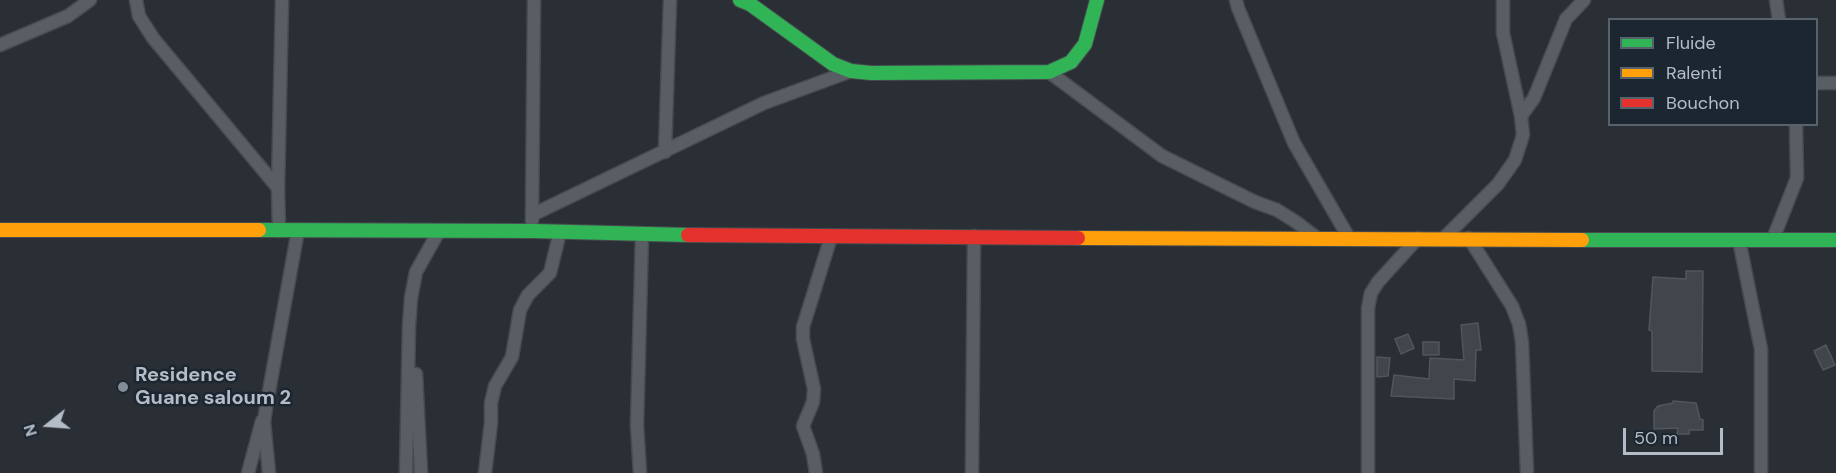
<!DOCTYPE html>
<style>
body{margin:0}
#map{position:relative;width:1836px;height:473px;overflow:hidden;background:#292f35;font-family:"DM Sans",sans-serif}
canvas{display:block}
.legend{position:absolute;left:1608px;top:18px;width:210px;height:108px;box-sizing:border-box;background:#1c2630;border:2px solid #58626c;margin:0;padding:8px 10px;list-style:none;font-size:18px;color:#b3bcc7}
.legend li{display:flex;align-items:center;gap:12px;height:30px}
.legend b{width:30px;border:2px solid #58626c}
.north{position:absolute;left:18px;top:395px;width:60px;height:60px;-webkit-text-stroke:4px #1c2630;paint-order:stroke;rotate:253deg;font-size:16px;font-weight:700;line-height:24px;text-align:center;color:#b3bcc7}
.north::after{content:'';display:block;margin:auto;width:21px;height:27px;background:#b3bcc7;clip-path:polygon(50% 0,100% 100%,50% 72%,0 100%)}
.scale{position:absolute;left:1623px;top:428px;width:100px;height:27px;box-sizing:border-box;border:3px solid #b3bcc7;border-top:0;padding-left:8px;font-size:18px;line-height:21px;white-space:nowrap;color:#b3bcc7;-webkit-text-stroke:4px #1c2630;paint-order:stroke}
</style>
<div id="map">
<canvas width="1836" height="473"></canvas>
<ul class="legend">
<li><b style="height:8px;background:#30b455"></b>Fluide</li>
<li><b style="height:8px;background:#ff9f0a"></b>Ralenti</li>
<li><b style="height:8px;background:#e5322d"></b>Bouchon</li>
</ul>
<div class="north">N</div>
<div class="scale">50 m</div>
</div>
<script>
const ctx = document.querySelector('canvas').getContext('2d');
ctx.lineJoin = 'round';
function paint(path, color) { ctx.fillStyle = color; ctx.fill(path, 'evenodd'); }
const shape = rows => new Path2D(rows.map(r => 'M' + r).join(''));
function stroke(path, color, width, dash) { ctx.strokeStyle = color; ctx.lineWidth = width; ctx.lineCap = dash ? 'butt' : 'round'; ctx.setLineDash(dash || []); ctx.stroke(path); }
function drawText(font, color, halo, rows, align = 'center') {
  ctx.font = font + ' "DM Sans",sans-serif'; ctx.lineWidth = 5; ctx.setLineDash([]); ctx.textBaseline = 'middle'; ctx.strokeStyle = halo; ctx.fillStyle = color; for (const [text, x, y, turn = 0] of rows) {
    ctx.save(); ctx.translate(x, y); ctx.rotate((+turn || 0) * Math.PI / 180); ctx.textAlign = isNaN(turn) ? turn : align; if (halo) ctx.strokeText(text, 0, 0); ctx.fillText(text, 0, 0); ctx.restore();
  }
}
const building = shape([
 [1686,271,1703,271,1702,372,1652,371,1652,331,1649,330,1653,277,1686,279,1686,271],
 [1478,323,1481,350,1476,350,1475,381,1454,379,1454,399,1391,396,1394,375,1429,379,1430,358,1464,360,1461,325,1478,323],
 [1408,334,1414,348,1401,354,1395,339,1408,334],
 [1423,342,1439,342,1439,355,1423,355,1423,342],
 [1826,345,1835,365,1823,370,1814,351,1826,345],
 [1377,357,1390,358,1388,376,1377,377,1377,357],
 [1673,401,1696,403,1700,419,1703,420,1703,430,1689,430,1689,434,1677,434,1678,428,1654,429,1654,411,1658,406,1673,403,1673,401]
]);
paint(building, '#41464c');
stroke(building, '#51565d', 1.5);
const street = shape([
 [136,0,139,16,153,38,278,188],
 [1236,0,1238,8,1294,143,1349,238],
 [1776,0,1779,20],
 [0,45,68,16,90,0],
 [1049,72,1162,156,1255,202,1277,210,1296,222,1317,238],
 [1816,83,1836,83],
 [1521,116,1534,98,1566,19,1584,0],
 [665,152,670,0],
 [532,215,764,103,851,71],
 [532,221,534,0],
 [279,231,278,188,282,0],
 [1444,238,1498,184,1515,160,1523,135,1521,116,1503,33,1503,0],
 [1469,238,1512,306,1519,324,1522,342,1527,473],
 [1773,239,1797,178,1796,124],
 [1739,240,1761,349,1761,473],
 [416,374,421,473],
 [248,473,262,421],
 [269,473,264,422,266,408,298,230],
 [406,473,409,326,411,298,416,272,439,231],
 [485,473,491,423,491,403,495,386,512,357,520,310,528,295,550,273,560,232],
 [640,473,637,425,642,235],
 [816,473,813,454,803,426,813,402,814,389,803,339,803,327,831,237],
 [972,473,974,236],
 [1368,473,1368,308,1371,293,1378,282,1418,238]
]);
const fast = shape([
 [740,0,750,4,833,64,851,71,871,73,1049,72,1071,62,1085,44,1097,0],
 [259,230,533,231,688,235],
 [1582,240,1836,240]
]);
const slow = shape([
 [0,230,259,230],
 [1078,238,1582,240]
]);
const jam = shape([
 [688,235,1078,238]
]);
stroke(street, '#474b50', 15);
stroke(fast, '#474b50', 16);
stroke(slow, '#474b50', 16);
stroke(jam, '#474b50', 16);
stroke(street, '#585e63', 12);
stroke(fast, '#30b455', 14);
stroke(slow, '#ff9f0a', 14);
stroke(jam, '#e5322d', 14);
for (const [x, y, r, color] of [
 [123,387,6,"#838b94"]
]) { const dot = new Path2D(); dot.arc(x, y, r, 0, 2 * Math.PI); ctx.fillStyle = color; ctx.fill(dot); stroke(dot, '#1c2630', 2); }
drawText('bold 20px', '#b3bcc7', '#1c2630', [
 ["Residence",135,376],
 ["Guane saloum 2",135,399]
], 'left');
</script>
